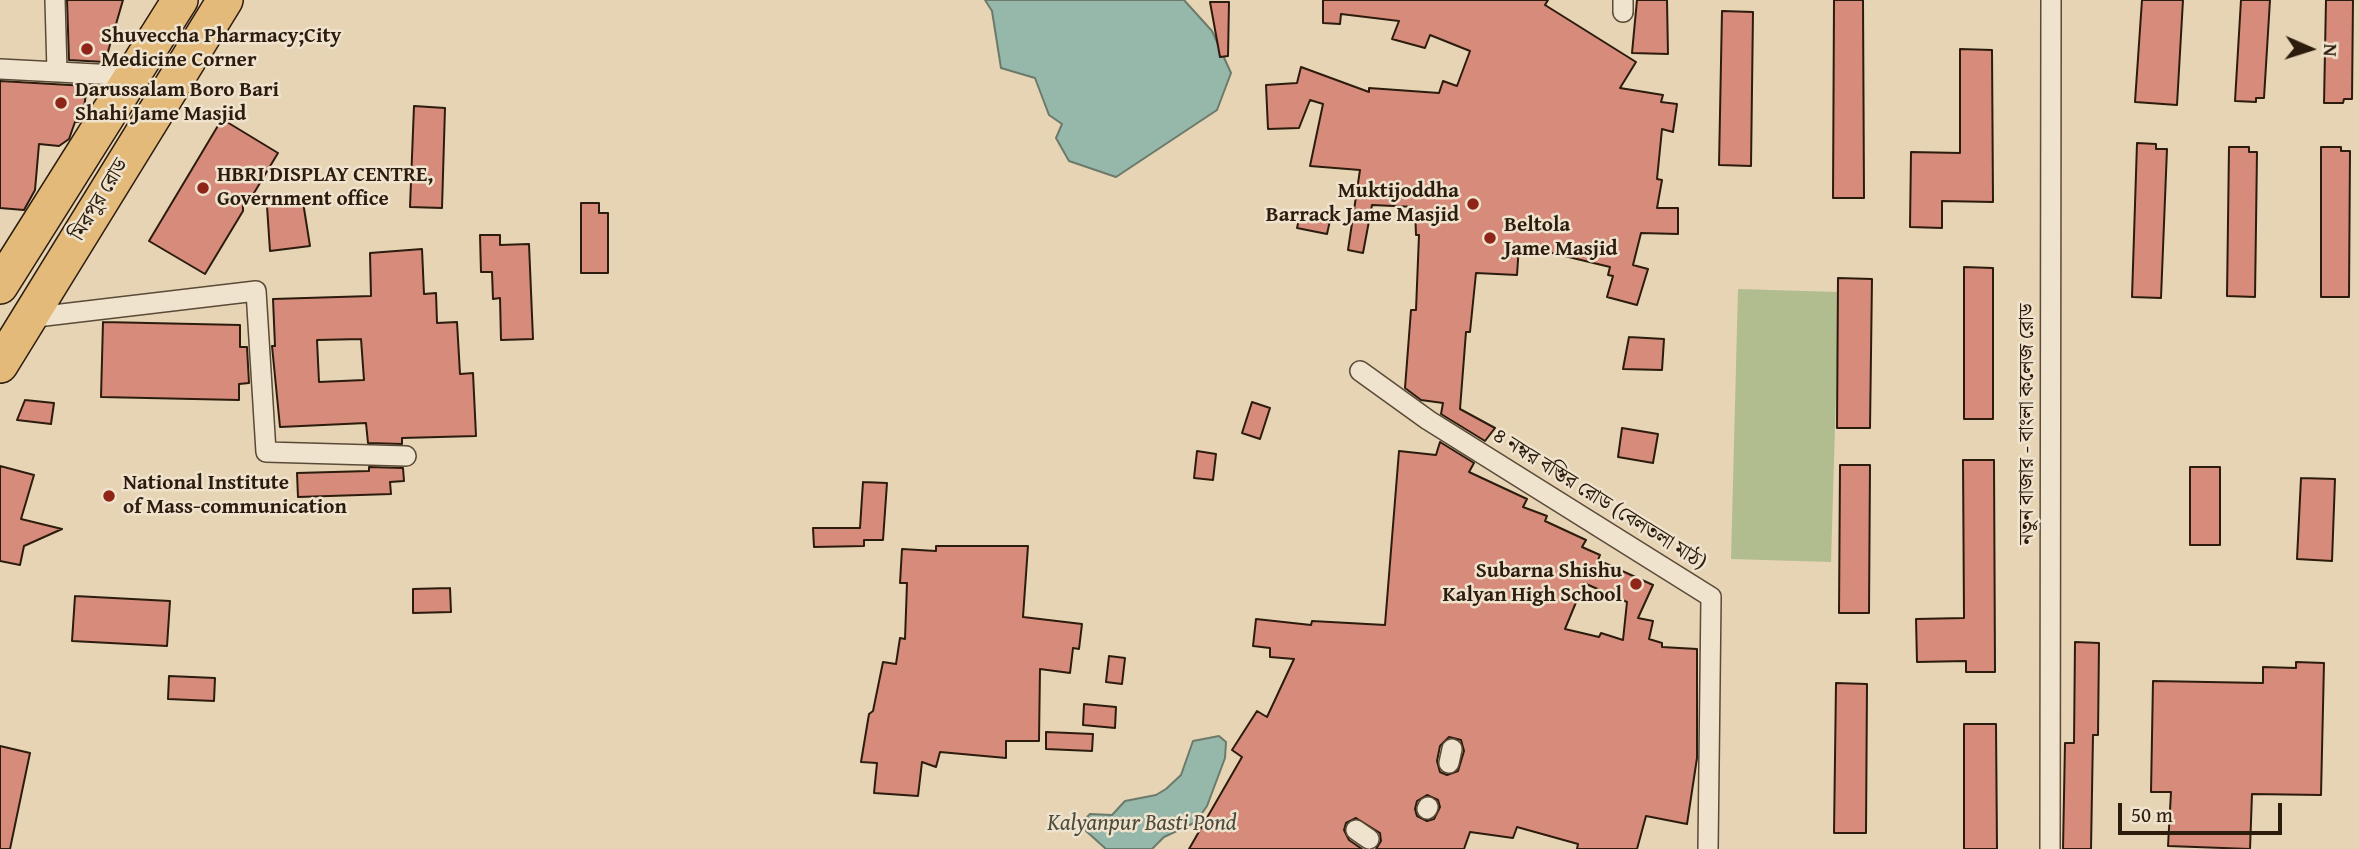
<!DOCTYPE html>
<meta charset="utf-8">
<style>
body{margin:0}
#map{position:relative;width:2359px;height:849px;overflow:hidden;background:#e6d4b4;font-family:"Gentium Book Plus",serif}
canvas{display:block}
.north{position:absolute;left:2275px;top:14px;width:70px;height:70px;-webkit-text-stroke:5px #efe3ce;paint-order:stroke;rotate:93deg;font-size:19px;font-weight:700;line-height:28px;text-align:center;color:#2c1c0d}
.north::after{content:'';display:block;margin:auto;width:24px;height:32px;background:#2c1c0d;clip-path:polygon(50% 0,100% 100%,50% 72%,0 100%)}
.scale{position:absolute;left:2118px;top:803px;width:164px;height:32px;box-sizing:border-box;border:4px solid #2c1c0d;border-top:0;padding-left:9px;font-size:21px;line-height:24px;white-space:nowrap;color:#2c1c0d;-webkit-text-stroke:5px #efe3ce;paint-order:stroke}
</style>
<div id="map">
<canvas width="2359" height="849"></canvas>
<div class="north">N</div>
<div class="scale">50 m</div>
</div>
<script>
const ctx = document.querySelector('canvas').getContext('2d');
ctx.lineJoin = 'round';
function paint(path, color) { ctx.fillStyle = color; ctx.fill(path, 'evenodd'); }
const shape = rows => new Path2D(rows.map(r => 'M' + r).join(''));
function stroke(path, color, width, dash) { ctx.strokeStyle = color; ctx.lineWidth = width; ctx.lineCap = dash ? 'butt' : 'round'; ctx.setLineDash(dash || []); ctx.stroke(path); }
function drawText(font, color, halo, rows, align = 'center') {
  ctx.font = font + ' "Gentium Book Plus","Noto Serif Bengali",serif'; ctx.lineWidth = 5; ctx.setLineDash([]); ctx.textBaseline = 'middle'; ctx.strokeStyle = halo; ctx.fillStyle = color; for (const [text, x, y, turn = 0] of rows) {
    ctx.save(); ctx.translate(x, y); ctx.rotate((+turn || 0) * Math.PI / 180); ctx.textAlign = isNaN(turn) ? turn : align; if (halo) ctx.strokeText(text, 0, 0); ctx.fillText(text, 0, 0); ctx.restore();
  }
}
paint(shape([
 [1738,289,1839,292,1831,562,1731,559]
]), '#b2bd8f');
const water = shape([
 [985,0,1184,0,1212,31,1231,73,1217,110,1116,177,1069,161,1056,138,1062,124,1049,115,1035,78,1001,68,992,11,985,0],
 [1219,736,1226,742,1225,758,1207,806,1196,822,1164,837,1152,849,1106,849,1086,831,1086,818,1090,814,1112,815,1125,801,1156,795,1166,789,1181,775,1193,741,1219,736]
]);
paint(water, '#96b8aa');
stroke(water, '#6c7a6b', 2);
const building = shape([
 [67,0,123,0,105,62,69,60,67,0],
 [1323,0,1548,0,1545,5,1636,62,1620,88,1663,95,1661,102,1677,104,1673,132,1662,129,1657,179,1662,180,1657,208,1678,208,1678,234,1641,233,1633,265,1648,269,1637,305,1607,297,1613,276,1608,275,1610,267,1519,245,1517,275,1476,273,1470,332,1466,332,1460,409,1495,428,1485,441,1441,414,1443,403,1421,400,1405,388,1411,310,1416,310,1419,235,1416,235,1415,207,1372,205,1363,253,1348,250,1360,170,1310,166,1323,104,1310,100,1299,128,1268,129,1266,85,1297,83,1301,67,1369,92,1369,88,1439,93,1443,81,1457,86,1470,51,1430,35,1425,48,1392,39,1399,21,1341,14,1340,24,1323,23,1323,0],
 [1637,0,1667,0,1668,54,1632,53,1637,0],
 [1834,0,1863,0,1864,198,1833,198,1834,0],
 [2142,0,2183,0,2177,105,2135,102,2142,0],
 [2241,0,2270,0,2264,98,2256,98,2256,102,2235,101,2241,0],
 [2326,0,2353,0,2352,99,2344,99,2343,103,2324,103,2326,0],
 [1210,2,1229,2,1228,56,1220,57,1210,2],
 [1722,11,1753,12,1751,166,1719,165,1722,11],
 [1960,49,1992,50,1993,202,1942,201,1942,228,1910,227,1911,152,1960,153,1960,49],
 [0,81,87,86,83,116,79,122,75,122,69,139,59,146,39,144,35,190,24,210,0,208,0,81],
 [414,106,445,108,442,208,410,207,414,106],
 [222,119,278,153,251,198,243,198,243,211,205,274,149,241,222,119],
 [2137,143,2156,144,2156,149,2167,149,2161,298,2132,297,2137,143],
 [2229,147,2249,147,2249,152,2257,152,2255,297,2227,296,2229,147],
 [2321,147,2341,147,2341,151,2350,151,2349,297,2321,297,2321,147],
 [303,202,310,246,270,251,267,206,303,202],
 [581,203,599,203,599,213,608,213,608,273,581,273,581,203],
 [1301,210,1331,216,1327,234,1297,228,1301,210],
 [480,235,500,235,500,245,529,244,533,339,501,340,500,298,493,299,492,272,481,272,480,235],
 [422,249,424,294,436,293,437,323,457,322,460,374,473,373,476,436,402,438,402,444,368,443,366,423,280,427,272,346,275,346,273,299,371,296,370,253,422,249],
 [361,339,364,380,319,382,317,340,361,339],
 [1964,267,1993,268,1993,419,1964,419,1964,267],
 [1838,278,1872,279,1870,428,1837,428,1838,278],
 [103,322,240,325,240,347,247,347,249,383,239,384,239,400,101,397,103,322],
 [1629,337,1664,339,1662,370,1623,369,1629,337],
 [25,400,54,403,51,424,17,420,25,400],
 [1252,402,1270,408,1260,439,1242,433,1252,402],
 [1622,428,1658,434,1653,463,1618,457,1622,428],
 [1440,442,1474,463,1469,472,1527,499,1523,507,1547,516,1545,521,1586,540,1582,547,1600,555,1598,560,1653,585,1638,618,1653,621,1649,639,1662,643,1662,647,1697,649,1697,758,1687,824,1646,816,1637,849,1577,849,1578,844,1517,827,1513,838,1470,832,1464,849,1376,849,1381,841,1380,833,1356,818,1346,823,1344,830,1349,840,1362,849,1189,849,1242,757,1232,750,1257,711,1267,717,1294,659,1270,657,1270,648,1253,646,1256,619,1311,625,1312,621,1385,625,1399,451,1436,455,1440,442],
 [1584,583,1627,602,1623,640,1601,633,1599,637,1565,629,1584,583],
 [1449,737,1461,740,1464,751,1458,771,1447,775,1440,772,1437,761,1440,746,1449,737],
 [1427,795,1438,800,1440,807,1434,819,1427,821,1417,816,1415,809,1417,801,1427,795],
 [1197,451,1216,454,1213,480,1194,478,1197,451],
 [1963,460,1994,460,1995,672,1966,672,1966,661,1917,662,1916,619,1964,618,1963,460],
 [1840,465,1870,465,1869,613,1839,613,1840,465],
 [0,466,34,475,21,519,62,529,24,546,20,565,0,561,0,466],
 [369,467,403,468,404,481,390,482,391,494,298,497,297,473,369,471,369,467],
 [2190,467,2220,467,2220,545,2190,545,2190,467],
 [2301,478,2335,479,2332,561,2297,559,2301,478],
 [863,482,887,483,883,540,864,540,864,546,814,547,813,528,860,528,863,482],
 [936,546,1028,546,1023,617,1082,624,1079,649,1073,648,1070,673,1040,669,1039,741,1006,741,1006,758,940,752,936,767,922,762,918,796,874,793,877,763,861,762,869,714,873,711,883,662,896,664,900,638,905,639,907,583,900,583,902,549,936,551,936,546],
 [450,588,451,612,413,613,413,589,450,588],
 [75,596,170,601,167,646,72,641,75,596],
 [2075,642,2099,643,2098,735,2093,735,2091,849,2063,849,2065,743,2074,743,2075,642],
 [1109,656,1125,658,1122,684,1106,682,1109,656],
 [2296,662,2324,663,2321,795,2252,794,2250,849,2168,846,2171,792,2151,792,2153,681,2263,683,2263,667,2296,668,2296,662],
 [169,676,215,678,214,701,168,699,169,676],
 [1836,683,1867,684,1866,833,1834,833,1836,683],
 [1084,704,1116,707,1115,728,1083,725,1084,704],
 [1964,724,1996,724,1997,849,1964,849,1964,724],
 [1046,732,1093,734,1092,751,1046,749,1046,732],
 [0,746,30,753,10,849,0,849,0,746]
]);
paint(building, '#d78b7a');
stroke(building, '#2c1c0d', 2);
const street = shape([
 [55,0,57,71],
 [1623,12,1623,0],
 [0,69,135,76],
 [28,318,256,291,266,452,406,456],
 [1360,371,1428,420,1711,597,1708,849],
 [1449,763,1452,749],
 [1427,809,1428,807],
 [1356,830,1369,839],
 [2050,849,2051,0]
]);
const highway = shape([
 [0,286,180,0],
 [0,365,225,0]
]);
stroke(street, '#5a4a37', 22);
stroke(highway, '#2c1c0d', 38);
stroke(street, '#efe3ce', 19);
stroke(highway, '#e3ba7a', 35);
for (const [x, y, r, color] of [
 [87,49,7,"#8f2418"],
 [61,103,7,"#8f2418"],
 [203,188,7,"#8f2418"],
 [1473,204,7,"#8f2418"],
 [1490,238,7,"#8f2418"],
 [109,496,7,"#8f2418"],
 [1636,584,7,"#8f2418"]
]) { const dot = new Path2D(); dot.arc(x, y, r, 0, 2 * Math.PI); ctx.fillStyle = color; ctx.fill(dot); stroke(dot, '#efe3ce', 2.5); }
drawText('bold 21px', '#2c1c0d', '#efe3ce', [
 ["Shuveccha Pharmacy;City",101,37],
 ["Medicine Corner",101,61],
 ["Darussalam Boro Bari",75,91],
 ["Shahi Jame Masjid",75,115],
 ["HBRI DISPLAY CENTRE,",217,176],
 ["Government office",217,200],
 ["Muktijoddha",1459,192,"right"],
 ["Barrack Jame Masjid",1459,216,"right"],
 ["Beltola",1504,226],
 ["Jame Masjid",1504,250],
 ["National Institute",123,484],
 ["of Mass-communication",123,508],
 ["Subarna Shishu",1622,572,"right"],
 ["Kalyan High School",1622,596,"right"]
], 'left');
drawText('21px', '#2c1c0d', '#efe3ce', [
 ["মিরপুর রোড",100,200,-59],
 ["নতুন বাজার - বাংলা কলেজ রোড",2028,424,-90],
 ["৪ নম্বর বস্তির রোড (বেলতলা মাঠ)",1599,500,32]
]);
drawText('italic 23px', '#4c4b3c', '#efe3ce', [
 ["Kalyanpur Basti Pond",1142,824]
]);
</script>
